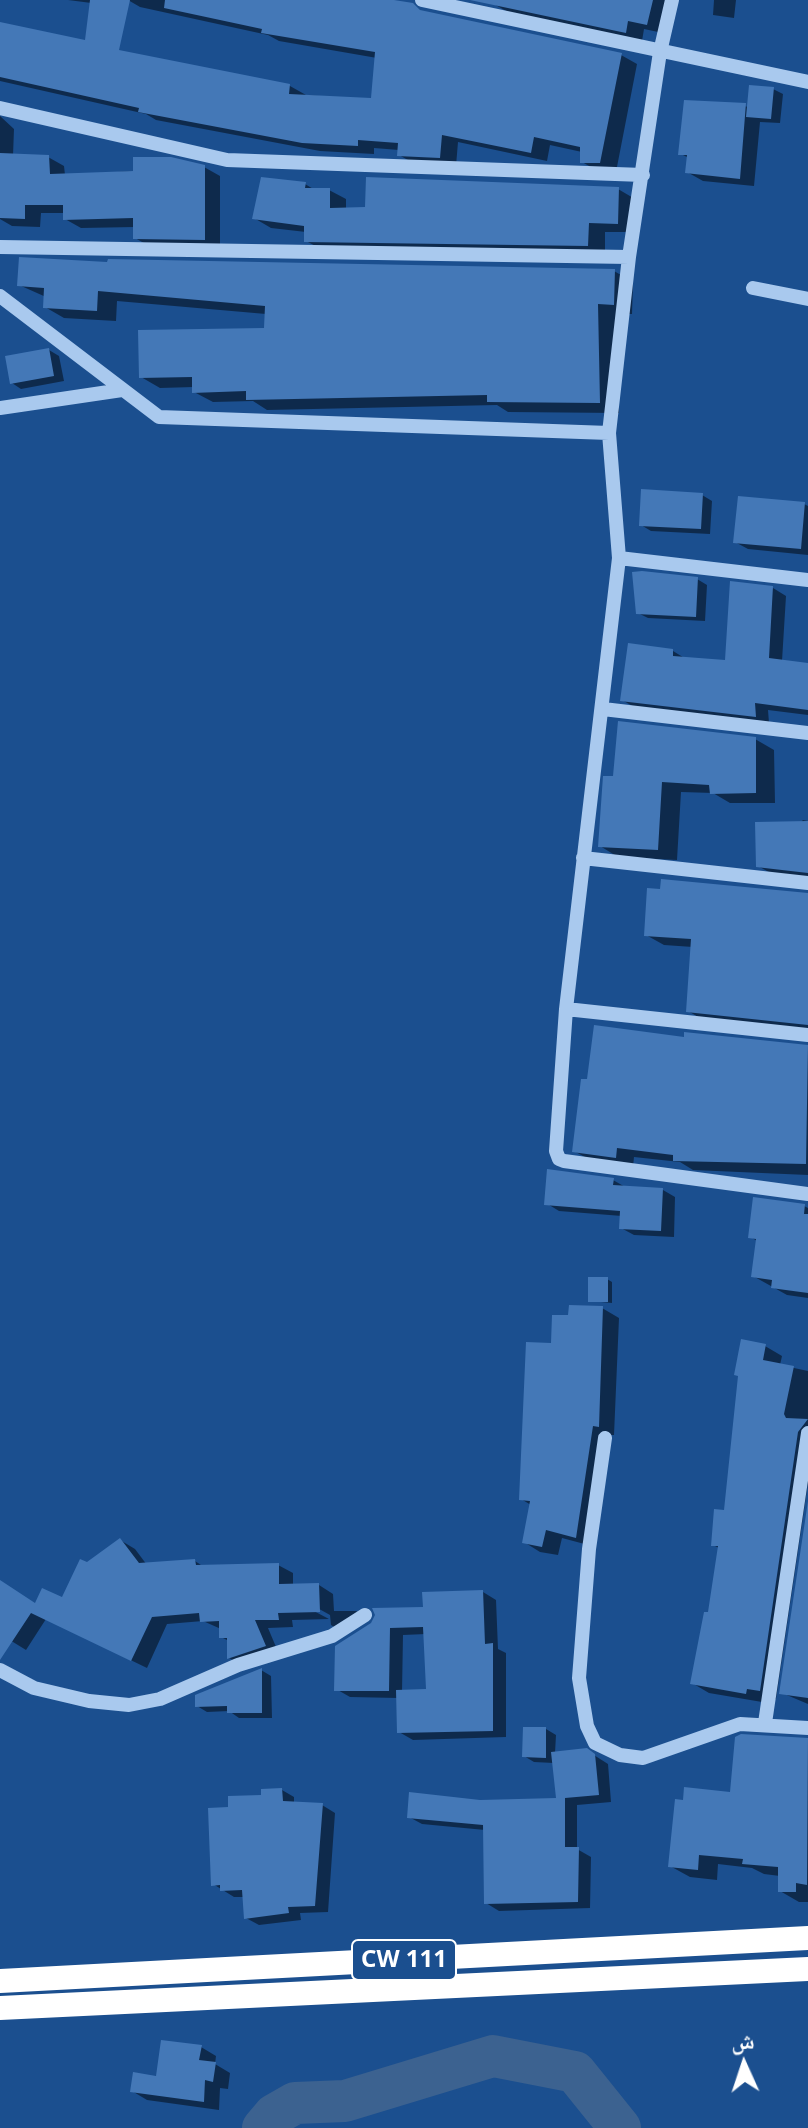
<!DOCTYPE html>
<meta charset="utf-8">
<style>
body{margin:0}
#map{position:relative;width:808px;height:2128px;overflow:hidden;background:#1b4f8f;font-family:"Noto Sans","Noto Naskh Arabic",sans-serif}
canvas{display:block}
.north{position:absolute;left:704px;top:2024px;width:80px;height:80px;-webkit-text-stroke:6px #1b4f8f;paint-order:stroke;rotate:357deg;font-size:22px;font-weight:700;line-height:32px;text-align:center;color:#fff}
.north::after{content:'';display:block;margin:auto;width:28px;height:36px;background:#fff;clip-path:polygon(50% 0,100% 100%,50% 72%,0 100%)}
</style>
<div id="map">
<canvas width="808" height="2128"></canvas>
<div class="north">ش</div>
</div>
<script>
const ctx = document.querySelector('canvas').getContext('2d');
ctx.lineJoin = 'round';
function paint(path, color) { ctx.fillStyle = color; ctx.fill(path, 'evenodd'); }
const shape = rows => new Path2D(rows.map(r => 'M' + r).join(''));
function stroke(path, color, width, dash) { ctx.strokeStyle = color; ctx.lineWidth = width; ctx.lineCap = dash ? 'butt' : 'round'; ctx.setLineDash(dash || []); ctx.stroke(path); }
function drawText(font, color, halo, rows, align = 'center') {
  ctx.font = font + ' "Noto Sans",sans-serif'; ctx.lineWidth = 7; ctx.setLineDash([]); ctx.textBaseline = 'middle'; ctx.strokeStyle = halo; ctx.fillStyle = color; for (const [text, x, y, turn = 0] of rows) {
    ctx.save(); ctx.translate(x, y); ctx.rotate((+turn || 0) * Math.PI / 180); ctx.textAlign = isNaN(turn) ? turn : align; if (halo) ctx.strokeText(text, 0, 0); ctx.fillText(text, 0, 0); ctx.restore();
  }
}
paint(shape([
 [68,0,108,0,107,5],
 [128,0,391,0,426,13,621,55,637,64,616,172,598,171,582,162,582,152,550,145,547,161,458,142,456,166,415,164,399,155,399,150,374,148,374,154,320,151,156,120,146,114,0,81,0,24,101,51,290,86,306,95,373,100,377,58,279,41,268,35,140,7],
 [493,0,666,0,663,33,644,29,642,41,508,12,492,3],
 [714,0,736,0,734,18,713,15],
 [773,89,783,94,780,123,760,122,754,186,703,181,687,172,689,158,681,154,716,102,749,107],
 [0,116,14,129,13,156,48,157,64,166,65,175,204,167,220,176,220,248,151,247,135,238,135,227,81,228,65,219,65,213,41,213,40,227,12,226,0,219],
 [305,184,315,190,329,190,346,199,346,210,618,189,635,199,634,232,605,232,605,255,323,250,306,241,306,232,271,228,254,218],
 [109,264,614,271,633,282,632,314,617,314,619,413,508,412,497,405,267,410,253,401,213,402,194,392,194,387,160,388,141,377,266,330,266,314,117,301,116,321,64,318,45,307,46,297,19,285],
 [49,350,59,356,64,381,21,389,12,383],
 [702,495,712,501,710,534,651,531,641,525],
 [804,504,808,506,808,555,748,549,735,542],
 [697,579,707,585,705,621,648,618,638,613],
 [773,588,786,596,782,661,808,665,808,715,768,710,769,723,636,708,622,700,673,651,686,659,727,662],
 [755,739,774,750,775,803,730,803,713,793,681,792,677,860,618,857,600,846,615,778],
 [803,820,808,821,808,880,776,876,758,866],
 [808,893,808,1032,705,1021,688,1011,693,947,664,945,646,935],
 [686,1040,808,1047,808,1175,693,1170,680,1162,634,1157,633,1167,592,1161,574,1151],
 [613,1180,627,1188,663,1190,675,1197,674,1237,634,1235,621,1228,622,1216,559,1211,546,1203],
 [804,1206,808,1208,808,1298,787,1295,753,1276,757,1241,751,1237],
 [607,1279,612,1282,612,1303,590,1301],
 [602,1308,619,1318,614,1435,609,1435,592,1546,562,1538,558,1555,540,1552,524,1542,531,1505,521,1499,553,1345,570,1318],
 [765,1346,782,1356,780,1365,808,1371,808,1483,776,1699,763,1697,762,1702,709,1693,692,1683,710,1615,719,1548,713,1545,726,1512],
 [808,1515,808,1704,782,1693],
 [120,1540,135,1549,147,1565,195,1561,204,1567,278,1565,293,1573,293,1586,319,1585,333,1594,334,1611,356,1611,363,1615,339,1630,331,1625,330,1615,312,1605,310,1609,329,1619,292,1620,293,1627,268,1628,279,1654,244,1666,229,1658,229,1641,221,1637,221,1629,203,1621,167,1624,147,1668,46,1619,26,1650,0,1634,0,1582,36,1605,63,1599,87,1565],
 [483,1592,496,1600,498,1649,506,1653,506,1737,413,1740,399,1732,398,1698,350,1697,336,1689,337,1647,425,1609],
 [426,1634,428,1691,402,1692,403,1635],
 [261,1670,271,1676,272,1718,239,1718,229,1711,207,1712,197,1706],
 [546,1729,556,1735,555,1753,586,1750,608,1764,611,1802,577,1805,577,1849,591,1857,590,1908,499,1911,486,1903,485,1830,422,1824,409,1817,480,1802,558,1800,554,1763,534,1762,524,1756],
 [742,1736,808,1740,808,1902,799,1902,780,1891,780,1876,764,1874,752,1868,718,1864,717,1880,690,1877,670,1866,731,1794],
 [282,1790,294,1797,294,1804,322,1805,335,1813,328,1912,300,1913,301,1920,259,1925,246,1918,245,1897,234,1897,213,1884,230,1809],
 [201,2047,216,2056,215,2064,230,2073,228,2089,220,2088,219,2110,147,2100,132,2091]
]), '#0007');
stroke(shape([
 [263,2128,274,2115,295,2103,345,2101,493,2056,575,2072,620,2128]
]), '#3c6290', 42);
paint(shape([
 [90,0,130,0,119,50,290,84,289,94,371,98,375,52,261,33,262,29,164,8,165,0,394,0,413,3,420,10,622,53,600,163,580,163,580,147,534,137,531,153,442,135,440,158,397,156,398,143,358,140,358,146,302,143,138,112,139,108,0,77,0,22,85,40],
 [470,0,653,0,647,25,628,21,626,33],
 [749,85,774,87,771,119,746,117],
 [684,100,746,103,740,179,685,173,687,155,678,155],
 [0,153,49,155,50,174,133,171,133,157,171,157,205,165,205,240,133,239,133,218,63,220,63,205,25,205,25,219,0,218],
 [261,177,306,182,305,188,330,188,330,208,365,207,366,177,619,187,618,224,589,223,588,246,304,242,304,226,252,219],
 [19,257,107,262,108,259,615,269,614,305,598,304,600,403,487,402,487,395,246,400,246,391,192,393,192,377,139,378,138,330,264,328,265,306,98,291,97,311,43,308,44,288,17,286],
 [49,348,54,376,10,384,5,356],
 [641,489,703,493,701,529,639,526],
 [738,496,805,502,801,549,733,543],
 [642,571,698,577,696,617,636,614,632,572],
 [730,581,773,586,769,658,808,663,808,710,755,703,756,717,620,701,628,643,673,649,673,656,725,660],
 [618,721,756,737,756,793,710,794,709,785,662,782,658,850,598,847,603,776,613,776],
 [808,821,808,873,756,867,755,822],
 [661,879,808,893,808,1025,686,1012,691,939,644,936,647,888,660,889],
 [594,1025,684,1037,684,1032,808,1045,806,1164,673,1161,673,1155,617,1148,616,1158,572,1152,581,1079,587,1079],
 [547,1169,614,1178,613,1185,663,1188,661,1231,619,1229,620,1211,544,1205],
 [753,1197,805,1204,804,1214,808,1214,808,1293,771,1288,772,1280,751,1277,756,1239,748,1238],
 [588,1277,608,1277,608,1302,588,1302],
 [569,1305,603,1306,599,1427,593,1426,576,1538,546,1530,542,1547,522,1543,530,1501,519,1500,526,1342,551,1343,552,1315,568,1315],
 [741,1339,766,1344,763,1360,794,1366,784,1414,786,1418,808,1419,798,1432,760,1691,747,1689,746,1694,690,1684,704,1612,708,1612,718,1546,711,1546,714,1509,724,1510,738,1376,734,1375],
 [808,1501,808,1698,779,1694],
 [120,1538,139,1563,195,1559,196,1565,279,1563,279,1584,319,1583,320,1612,278,1613,279,1620,255,1620,266,1646,227,1659,227,1638,219,1638,219,1621,200,1622,199,1613,152,1617,131,1661,31,1613,0,1660,0,1580,35,1603,42,1588,62,1597,80,1559,87,1562],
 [483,1590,485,1644,493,1643,493,1731,397,1733,396,1690,426,1689,423,1627,390,1628,389,1691,334,1691,335,1646,371,1623,375,1615,372,1608,423,1607,422,1592],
 [262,1668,262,1713,227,1713,227,1706,195,1707,195,1695],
 [523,1727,546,1727,546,1758,522,1757],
 [741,1734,808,1738,807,1885,796,1883,796,1892,778,1892,778,1867,742,1864,743,1859,699,1855,698,1870,668,1867,675,1799,683,1800,684,1787,730,1792,735,1737],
 [587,1748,595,1754,599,1795,565,1798,565,1847,579,1847,578,1902,484,1904,483,1825,407,1818,409,1792,480,1800,556,1798,551,1752],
 [282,1788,283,1801,323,1803,315,1906,288,1907,289,1913,244,1919,242,1890,220,1891,220,1885,211,1886,208,1808,228,1807,228,1796,261,1795,261,1789],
 [161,2040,202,2045,199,2060,216,2062,213,2082,205,2080,204,2102,130,2092,133,2072,156,2076]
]), '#4478b7');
stroke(shape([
 [422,0,808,82],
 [672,0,660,52,629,257,609,433,619,558,566,1009,556,1151,559,1159,564,1161,808,1194],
 [0,108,227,160,643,175],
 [0,247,629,257],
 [753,288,808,299],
 [0,296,159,417,609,433],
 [0,408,122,390],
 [619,558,808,580],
 [603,709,808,733],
 [583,858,808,883],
 [566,1009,808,1035],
 [605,1438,589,1549,579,1678,587,1726,595,1743,620,1755,643,1758,740,1724,808,1728],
 [0,1670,34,1688,89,1701,129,1705,160,1699,238,1665,332,1636,365,1615],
 [765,1723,808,1433]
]), '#a9c9ee', 14);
stroke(shape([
 [0,1981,808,1938],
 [0,2008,808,1969]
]), '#fff', 24);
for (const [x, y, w] of [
 [404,1960,104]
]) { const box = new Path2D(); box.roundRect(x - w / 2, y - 20, w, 40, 6); ctx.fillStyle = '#1b4f8f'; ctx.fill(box); stroke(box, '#fff', 2); }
drawText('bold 24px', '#fff', null, [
 ["CW 111",404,1960]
]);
</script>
